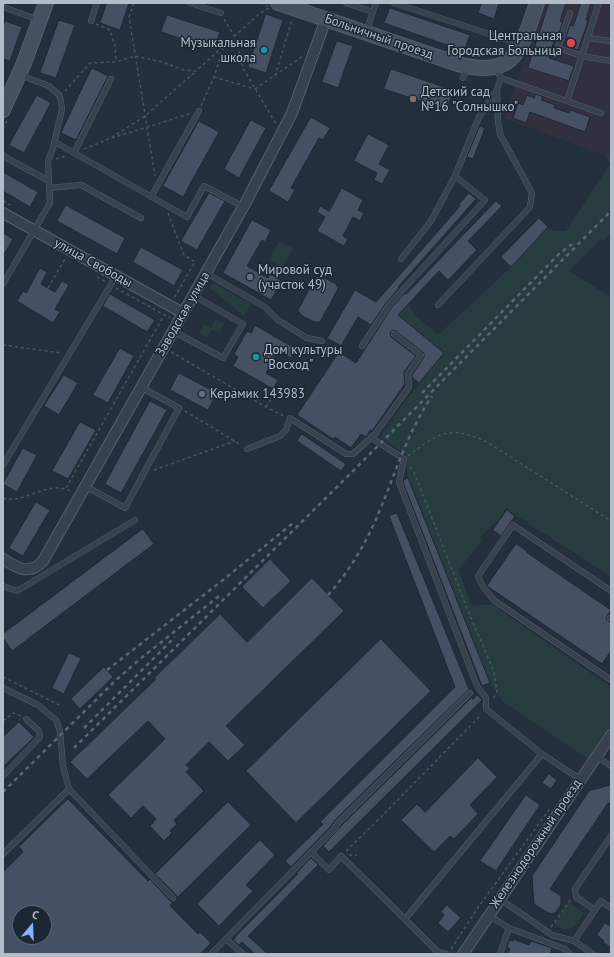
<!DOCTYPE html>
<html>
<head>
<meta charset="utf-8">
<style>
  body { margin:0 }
  #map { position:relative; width:614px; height:957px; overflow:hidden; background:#242f3e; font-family:"PT Sans",sans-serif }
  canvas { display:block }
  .frame { position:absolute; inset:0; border:4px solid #b4bcc9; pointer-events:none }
  .north { position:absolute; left:12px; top:905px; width:40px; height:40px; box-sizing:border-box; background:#1d2633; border:1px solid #59626f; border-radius:50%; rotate:19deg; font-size:11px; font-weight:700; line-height:16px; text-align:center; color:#b4bcc9 }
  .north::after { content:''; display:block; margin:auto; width:14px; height:18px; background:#8ab4f8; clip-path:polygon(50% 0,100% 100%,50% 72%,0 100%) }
</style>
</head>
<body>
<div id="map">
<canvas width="614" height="957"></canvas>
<div class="frame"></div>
<div class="north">С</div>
</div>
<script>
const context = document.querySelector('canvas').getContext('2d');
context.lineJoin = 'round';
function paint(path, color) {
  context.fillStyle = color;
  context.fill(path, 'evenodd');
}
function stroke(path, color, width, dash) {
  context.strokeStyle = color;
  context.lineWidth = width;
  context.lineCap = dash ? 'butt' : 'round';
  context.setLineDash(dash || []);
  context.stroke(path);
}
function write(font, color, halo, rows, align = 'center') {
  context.font = font + ' "PT Sans",sans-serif';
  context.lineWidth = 3;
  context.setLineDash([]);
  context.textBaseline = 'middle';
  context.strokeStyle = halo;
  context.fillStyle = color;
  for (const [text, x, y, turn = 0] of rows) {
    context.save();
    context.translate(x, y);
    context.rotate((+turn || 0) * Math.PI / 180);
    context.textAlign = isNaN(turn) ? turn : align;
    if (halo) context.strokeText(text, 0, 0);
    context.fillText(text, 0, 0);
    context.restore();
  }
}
paint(new Path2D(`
  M544 3H611V154L606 156 504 118Z`), '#32303f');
paint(new Path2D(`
  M611 154V233L604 241 601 239 569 271 611 297V577L506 509 501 517 480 537 482 541 458 570 472 606 492 604 611 687V726L588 759 502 701 490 683 408 478 406 455 380 437 409 396 444 353 398 315 399 314 408 304 416 316 438 335 511 267 548 227 555 231H566L610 164 606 156Z
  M279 241 293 248 282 268 269 260Z
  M213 283 251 304 244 316 210 288Z
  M216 319 224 324 219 333 212 330 207 338 199 333 204 324 211 328Z
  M569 902 584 913C574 927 572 936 554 924Z`), '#263c3f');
const building = new Path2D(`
  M107 3H129L120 30 100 23Z
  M482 3H499L494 19 478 13Z
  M549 3H566L560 21 563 22 558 35 556 34 549 58 574 66 569 81 528 68Z
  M581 3H591L586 20 588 21 578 50 567 46 570 38 566 37 570 25 573 26Z
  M390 8 470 35 464 51 384 23Z
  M266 14 283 20 266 73 248 67Z
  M167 15 220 32 214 50 161 32Z
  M59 20 75 25 56 78 40 73Z
  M5 21 22 27 10 61 3 59V28Z
  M337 41 353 46 338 88 322 82Z
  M92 68 108 76 76 140 61 133Z
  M391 69 453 90 447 110 384 89Z
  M536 94 543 97 541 100 555 105 554 108 569 113 570 110 590 117 585 132 530 112 526 123 513 118 518 103 523 105 527 95 534 98Z
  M37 95 51 103 24 153 9 145Z
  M311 117 330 128 323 140 319 138 291 188 295 190 288 202 269 191Z
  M251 120 266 128 239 178 224 169Z
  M199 121 219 132 183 197 163 186Z
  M480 126 485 128 473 159 467 157Z
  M368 134 389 145 379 164 390 170 382 184 374 180 377 173 354 161Z
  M3 172 38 192 30 207 3 191Z
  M342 188 363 200 358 210 364 213 360 221 353 217 343 236 348 239 344 246 317 231 325 217 317 212 320 206 329 211Z
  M209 193 225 201 197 250 181 241Z
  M469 193 476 199 398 287 399 288 386 303 371 325 358 317 341 346 327 338 355 290 376 302 460 206 459 205Z
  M496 201 502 206 468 241 477 250 448 280 439 271 398 315 444 353 419 383 412 377V375L424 357V353L396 331 393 330 390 333 391 337 416 356 404 372 405 384 372 431 370 430 366 437 361 434 351 448 335 437 333 439 297 415 339 352 356 363 392 307 405 293 406 294Z
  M66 205 125 238 117 254 57 221Z
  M539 218 548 227 511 267 501 257Z
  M252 220 271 230 265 242 262 240 247 266 268 278 270 274 282 281 271 300 223 273Z
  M3 233 13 239 3 256Z
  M141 247 183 270 174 286 133 262Z
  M40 268 47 272 41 284 55 292 62 281 69 285 55 309 60 312 53 323 17 301 23 291 26 293Z
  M321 276 336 284 338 289 320 322H314L301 315 298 310 316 277Z
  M110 294 155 320 147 332 103 306Z
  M255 325 296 349 291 358 278 351 266 373 278 380 273 389 233 366 238 357 234 354 247 331 251 333Z
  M120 348 134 356 108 403 93 395Z
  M179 373 217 393 208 410 170 390Z
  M64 375 78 383 59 415 44 406Z
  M150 401 167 410 121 493 105 484Z
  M80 422 96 430 68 479 52 471Z
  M302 434 346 464 341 471 297 441Z
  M23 448 37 455 17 492 3 484Z
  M408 478 490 683 482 686 403 482 404 480Z
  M36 502 50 510 23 556 9 548Z
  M507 510 515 516 501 536 493 530Z
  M397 513 469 689 335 820 331 826 291 867 285 861 323 824 320 822 455 687 389 516Z
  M143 529 154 544 12 651 3 638V634Z
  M516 544 527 551 526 552 611 610 606 618 608 621 611 622V651L602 664 487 586Z
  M270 559 291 581 263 608 242 587Z
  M312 578 344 611 226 726 245 745 228 761 209 742 186 765 190 768 186 772 204 791 174 820 177 824 170 831 172 833 164 841 150 826 156 819 143 806 131 818 108 795 165 739 148 721 87 779 70 762 156 679 154 678 220 614 247 642Z
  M381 639 431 691 296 823 246 771Z
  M69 653 81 658 64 694 52 688Z
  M104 667 113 677 80 709 71 699Z
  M477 695 482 700 329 852 323 846 341 826 472 697 473 699Z
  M19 722 34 737 3 767V737Z
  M478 758 497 777 470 805 478 814 454 839 450 836 434 852 401 820 417 804 425 812Z
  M549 774 557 780 551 789 542 783Z
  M611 785V804L608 803 550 889 561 896V905L555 913 550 914 534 904 532 876 589 791Z
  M526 795 540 805 496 871 480 861Z
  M68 799 148 881 150 879 170 901 173 902 170 905 173 909 198 934 200 932 211 943 200 954H3V872L23 852 19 847ZM20 913H44V937H20Z
  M228 802 251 825 177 898 176 895 155 874Z
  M260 840 275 855 246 885 253 891 219 926 197 904Z
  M311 858 318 865 248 936 268 954H255L242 942 239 945 233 940 236 937H235L298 874 297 873Z
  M447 905 461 918 448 932 438 923 444 915 441 912Z
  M605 923 611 927V948L603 942 604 941 597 935Z
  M513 939 529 945 531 941 552 948 550 954H508L510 949 507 947 509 940 513 941Z`);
paint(building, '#455162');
stroke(building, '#1f2835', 1);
const lane = new Path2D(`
  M190 3 221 13
  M346 3 373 12
  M394 3 520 44
  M3 7 39 20
  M570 13 558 48 582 56 611 61
  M91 21 97 3
  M366 32 376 3
  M588 38 611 41
  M495 68 501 78 601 113
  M463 78 467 68
  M567 101 599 3
  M55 142 187 217 204 186 244 207
  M74 153 111 79
  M3 156 49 181
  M49 188 81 185 141 218
  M151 197 199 111
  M401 259 431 221 455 176 479 117 497 90
  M206 273 265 307 278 320 307 338 322 341
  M3 284 50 203 48 161 53 148 62 109 60 96 49 86 20 75
  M438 305 530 207 532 193 500 134 498 121 497 89 501 78
  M173 331 223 358 243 324 193 295
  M362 346 389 305 485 200 455 176
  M372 438 404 459 399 482 477 686 486 698V709L542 754
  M247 449 280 436 286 430 290 418 346 454H353L376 433 409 387 408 374 421 355 394 334
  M3 465 116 276
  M85 486 125 508 179 408 141 387
  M3 586 17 591 135 520
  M611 591 513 525 478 576C481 586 488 593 495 601L611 680
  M610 618H611
  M3 688 38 705 56 720 60 731 63 766 69 789 173 898
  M596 756 611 766
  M3 776 40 737 39 731 26 719
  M311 852 329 870 341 856 438 952 446 954
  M3 854 69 789
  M500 899 552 935 574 941 593 954
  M595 910 576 897 575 889 611 836
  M488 915 509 928 565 949 570 954
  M405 919 542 754 580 779
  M226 939 243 954
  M574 941 601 901 611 908
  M211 954 334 829 338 823 470 693
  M500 954 509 928`);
const street = new Path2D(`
  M3 213 183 313
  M3 559C17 568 29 576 43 561L246 202 292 113 326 19
  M463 954 611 735`);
const secondary = new Path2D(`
  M278 3 458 64C516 80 521 48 537 3
  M3 110 24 63 46 3`);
stroke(lane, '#565f6c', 6);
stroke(street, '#565f6c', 12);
stroke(secondary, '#565f6c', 16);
stroke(new Path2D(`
  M134 3 129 17 155 176
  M260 3 268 6
  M224 19 235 37 243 68 276 124
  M96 24 110 30 115 46 116 62
  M275 76 292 20
  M214 77 255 89
  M255 89 303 56
  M65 91 90 63 116 62 135 56 162 62 184 70 196 71 259 14 269 8
  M201 106 214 77 223 48
  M3 129 7 121
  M112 138 189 114
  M84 149 111 138 145 116 195 72
  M56 159 66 156
  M3 201 10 205
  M168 213 184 255 195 262 174 298
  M97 277 106 282
  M48 288 65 259
  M116 288 170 318
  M3 345 62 353
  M171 352 266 407 284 416
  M266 407 271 399
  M185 411 241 445
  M408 456C439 432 450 425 487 442L611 521
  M410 467 414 472 469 613 494 672 497 692 493 699
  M154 470 235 441
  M66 488 164 315
  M3 498C24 505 49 478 72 492
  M3 677 61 706
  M3 721 13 713 21 716
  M346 851 381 817 481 715
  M349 855H357
  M551 927 571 899
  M451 949 479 906 549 810`), '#44595c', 1.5, [3, 3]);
stroke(lane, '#38414e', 5);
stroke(street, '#38414e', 10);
stroke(secondary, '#465061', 14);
stroke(new Path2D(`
  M422 393 560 253 572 244
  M328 595C347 574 361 551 373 526 393 482 405 436 432 396
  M107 670 223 580 293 523
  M84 728 175 637
  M74 748 355 469 611 211
  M3 792 116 680 140 659 219 596`), '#5a6575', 2.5, [4, 4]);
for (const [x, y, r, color] of [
  [571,43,5,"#e0444e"],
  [264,50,4,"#0f9aa8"],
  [413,99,4,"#8d6e63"],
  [250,277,4,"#5c6f8a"],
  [256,357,4,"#0f9aa8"],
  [202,394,4,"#5c6f8a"]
]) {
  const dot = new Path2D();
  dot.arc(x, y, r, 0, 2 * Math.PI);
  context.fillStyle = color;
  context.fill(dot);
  stroke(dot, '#1d2633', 1.5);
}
write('13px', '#b4bcc9', '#1d2633', [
  ["Центральная",562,36,"right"],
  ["Городская Больница",562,51,"right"],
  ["Музыкальная",256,43,"right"],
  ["школа",256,58,"right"],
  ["Детский сад",421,92],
  ["№16 \"Солнышко\"",421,107],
  ["Мировой суд",258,270],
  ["(участок 49)",258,285],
  ["Дом культуры",264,350],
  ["\"Восход\"",264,365],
  ["Керамик 143983",210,394]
], 'left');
write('13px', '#b4bcc9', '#1d2633', [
  ["Больничный проезд",379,37,19],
  ["улица Свободы",93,263,29],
  ["Заводская улица",183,314,-60],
  ["Железнодорожный проезд",536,844,-56]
]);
</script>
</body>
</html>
